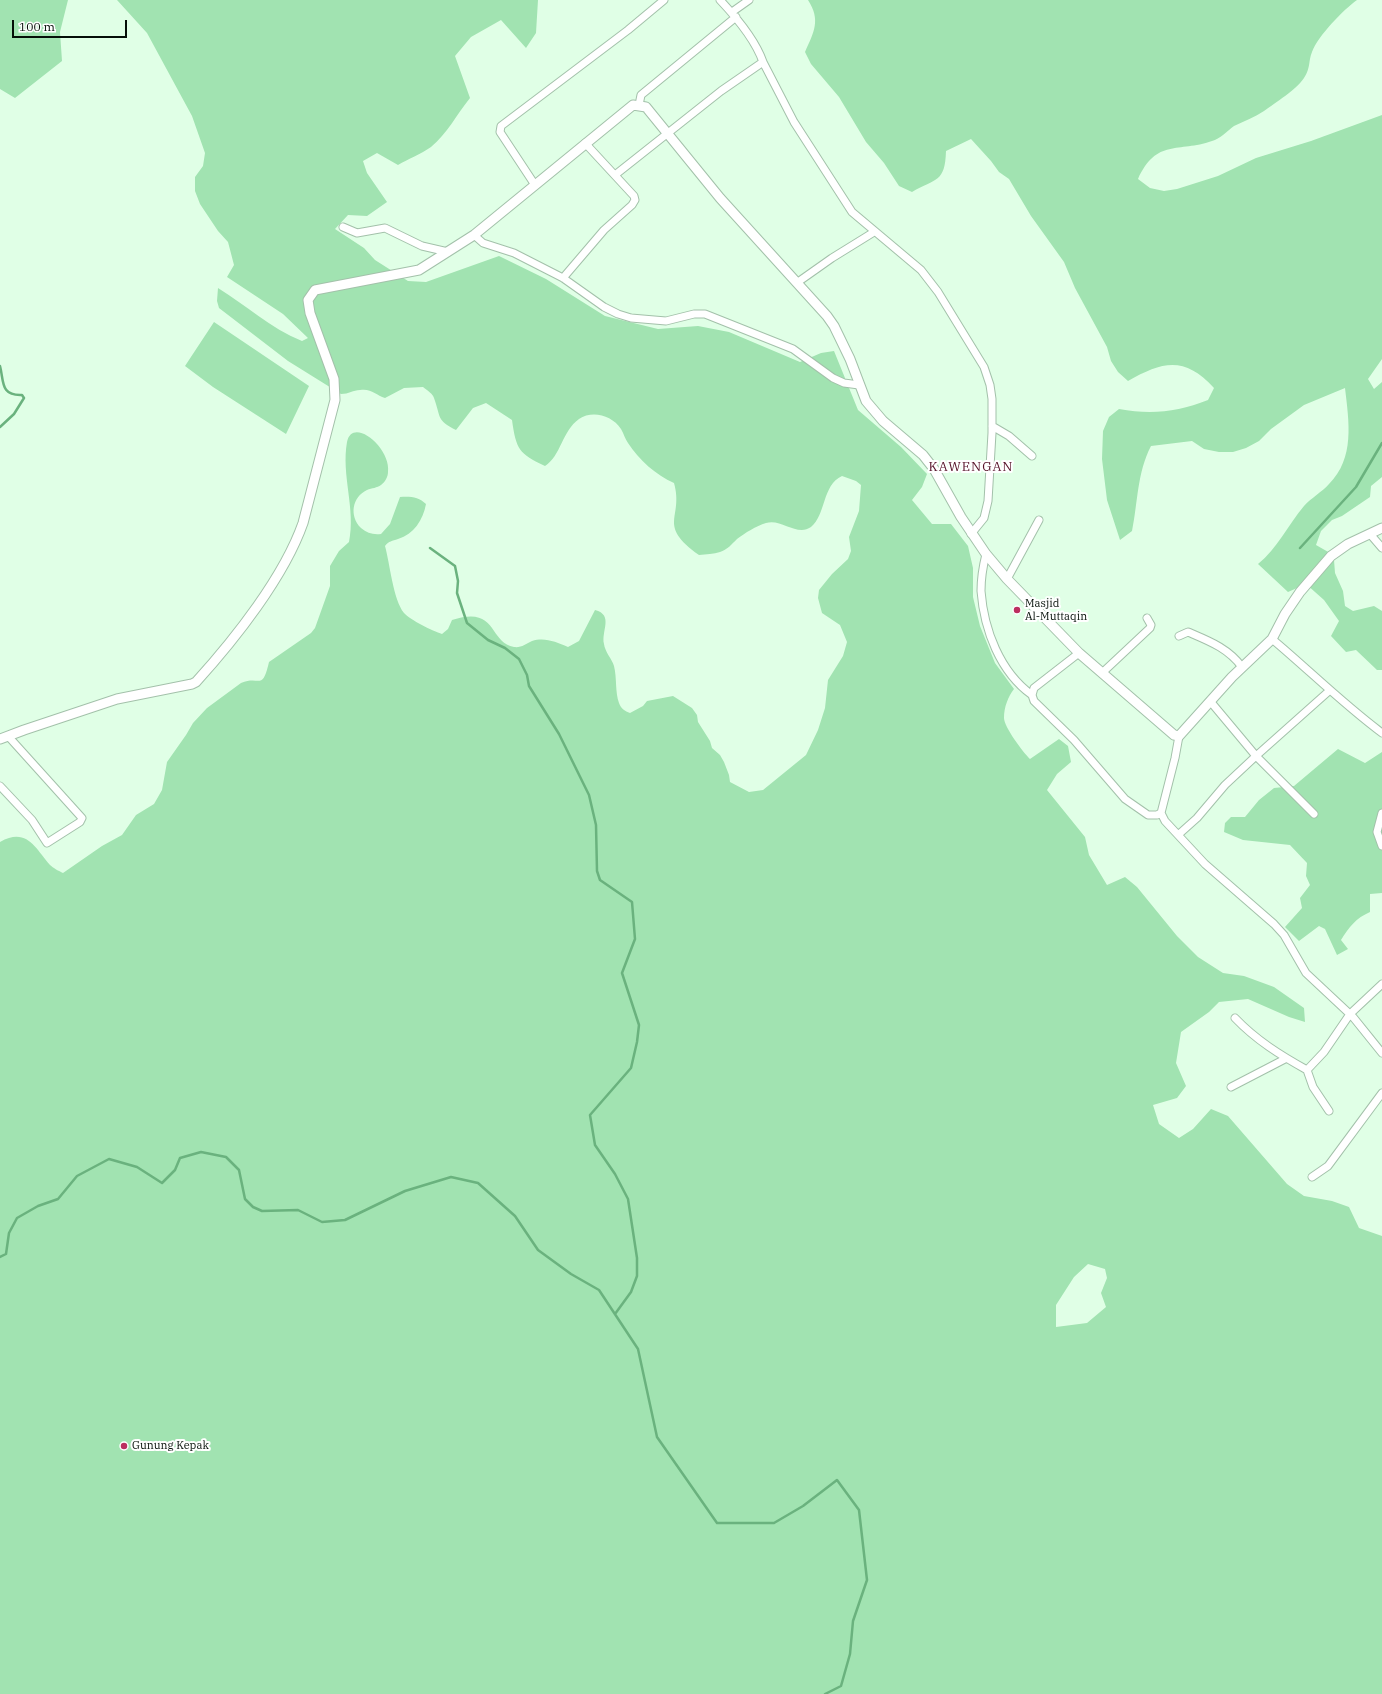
<!DOCTYPE html>
<html>
<head>
<meta charset="utf-8">
<style>
  body { margin:0 }
  #map { position:relative; width:1382px; height:1694px; overflow:hidden; background:#e0ffe6; font-family:"IBM Plex Serif",serif }
  canvas { display:block }
  .scale { position:absolute; left:12px; top:20px; width:115px; height:18px; box-sizing:border-box; border:2px solid #050f08; border-top:0; padding-left:5px; font-size:12px; line-height:14px; white-space:nowrap; color:#050f08; -webkit-text-stroke:3px #fff; paint-order:stroke }
</style>
</head>
<body>
<div id="map">
<canvas width="1382" height="1694"></canvas>
<div class="scale">100 m</div>
</div>
<script>
const context = document.querySelector('canvas').getContext('2d');
context.lineJoin = 'round';
function paint(path, color) {
  context.fillStyle = color;
  context.fill(path, 'evenodd');
}
function stroke(path, color, width, dash) {
  context.strokeStyle = color;
  context.lineWidth = width;
  context.lineCap = dash ? 'butt' : 'round';
  context.setLineDash(dash || []);
  context.stroke(path);
}
function write(font, color, halo, rows, align = 'center') {
  context.font = font + ' "IBM Plex Serif",serif';
  context.lineWidth = 4;
  context.setLineDash([]);
  context.textBaseline = 'middle';
  context.strokeStyle = halo;
  context.fillStyle = color;
  for (const [text, x, y, turn = 0] of rows) {
    context.save();
    context.translate(x, y);
    context.rotate((+turn || 0) * Math.PI / 180);
    context.textAlign = isNaN(turn) ? turn : align;
    if (halo) context.strokeText(text, 0, 0);
    context.fillText(text, 0, 0);
    context.restore();
  }
}
paint(new Path2D(`
  M0 0H68L60 32 62 61 15 98 0 89Z
  M117 0H538L536 33 526 48 501 20 471 37 455 56 470 98C457 114 447 134 431 147 421 154 408 159 398 165L377 153 363 161 367 173 387 202 367 216 348 215 335 229 364 248 375 260 408 281 426 282 499 256 546 279 605 316 658 329 698 326 729 332 800 362 821 353 834 351 858 410 901 447 927 474 922 487 912 500 932 524H951L968 546 973 568V597L980 626 995 663 1014 689C1008 697 1004 707 1004 718 1004 727 1023 752 1030 759L1059 739 1068 746 1071 762 1057 774 1047 790 1085 837 1089 855 1107 885 1125 877 1137 887 1177 936 1198 957 1223 973 1244 976 1274 987 1304 1008 1305 1022 1289 1017 1248 999 1219 1002 1209 1012 1181 1032 1176 1063 1186 1086 1177 1098 1153 1105 1159 1124 1179 1138 1193 1129 1211 1109 1228 1116 1287 1184 1304 1196 1332 1201 1349 1207 1359 1228 1382 1236V1694H0V842C27 827 35 848 50 865 53 868 59 871 63 873L102 846 122 835 136 815 154 804 162 790 167 762 186 735 193 723 207 708 241 683C260 675 262 692 269 662L311 633 315 628 330 586V566L339 551 349 542C356 509 341 475 347 442 352 416 391 447 388 472 388 477 385 482 381 485 377 488 372 488 367 490 352 497 349 516 361 528 367 533 373 535 381 534L390 524 400 497C410 496 419 497 426 504 423 520 414 534 398 539 392 541 389 541 385 546 390 564 393 599 404 613 410 620 433 631 442 634L448 629 452 620C498 605 488 642 514 647 521 648 526 644 532 641 545 637 556 642 568 647L579 641 595 610C614 615 601 631 604 644 605 652 612 659 614 666 617 678 615 692 619 703 621 709 625 711 630 713L643 706 647 701 673 696 692 708 697 715 698 722 710 741 712 748 720 755 724 762 729 775 730 782 749 792 763 790 806 755 818 730 825 708 828 680 843 656 847 642 840 625 822 613 818 598 819 590 832 574 848 559 851 551 849 537 859 511 861 485 856 481 842 476C822 485 826 515 811 527 797 537 781 518 766 523 756 526 745 533 737 539 732 544 727 550 720 552 714 554 706 554 699 555 656 524 684 519 674 483 656 475 639 460 628 443 625 439 624 434 621 429 612 415 592 410 579 419 562 431 561 456 545 466 519 454 516 449 512 420L486 403 473 408 456 430C436 420 441 417 434 398 433 394 427 390 423 387L404 388 385 398C376 395 371 388 360 390 353 390 349 394 341 394L288 361 219 308 217 301 218 288C246 305 270 328 302 341L308 338 283 314 227 277 234 265 228 242 218 231 200 204 195 191V177L203 166 205 153 192 116 147 33ZM1088 1264 1105 1269 1107 1278 1101 1293 1106 1307 1087 1323 1056 1327V1305L1074 1277Z
  M808 0H1357C1343 10 1318 36 1312 52 1308 62 1311 67 1304 78 1297 89 1275 103 1264 111 1255 117 1244 121 1234 126 1227 131 1220 139 1212 141 1178 153 1157 138 1138 179L1150 188 1164 191 1177 189 1218 176 1256 158 1311 141 1382 115V359L1368 379 1374 389 1382 382V477L1371 486 1370 497 1342 516 1332 520 1321 531 1316 545 1330 553 1334 560 1335 573 1343 591 1345 606 1353 611 1374 606 1382 611V670H1377L1356 650 1346 652 1331 636 1339 621 1324 600 1306 584 1288 592 1258 564C1277 549 1288 525 1304 506 1311 498 1322 492 1329 484 1355 458 1349 422 1345 388L1304 405 1271 429 1259 441 1246 448 1233 452H1219L1204 449 1192 441 1151 446C1137 473 1138 502 1132 531L1120 540 1107 500 1102 459 1103 431 1109 417 1119 409C1151 415 1178 412 1208 400L1214 388C1185 356 1163 361 1128 381L1118 372 1111 361 1107 347 1075 288 1064 262 1031 216 1009 179 999 172 991 161 971 139 946 151C945 183 936 178 912 192L899 186 884 163 866 142 839 97 811 64 805 52C814 32 821 20 808 0Z
  M214 322 309 386 286 434 213 387 185 366Z
  M1338 749 1365 763 1382 752V893L1370 894V912C1356 918 1349 927 1341 940L1348 949 1337 955 1325 929 1319 926 1299 941 1285 927 1302 908 1300 898 1310 885 1306 876 1307 863 1290 845 1243 840 1224 832 1225 823 1231 817H1245L1259 800 1274 788 1294 786Z`), '#a1e3b1');
stroke(new Path2D(`
  M0 366C4 381 0 396 22 395L24 398 14 414 0 427
  M430 548 455 566 458 581 457 593 467 623 488 640 505 648 519 659 527 675 529 686 559 734 589 795 596 825 597 871 600 880 632 902 635 939 622 973 639 1025 637 1042 631 1068 590 1115 595 1145 615 1174 628 1199 637 1258V1276L631 1292 615 1314
  M1300 548 1356 487 1382 443
  M0 1257 6 1254 9 1233 17 1218 38 1206 58 1199 77 1176 109 1159 137 1167 162 1183 175 1170 180 1158 201 1152 226 1157 239 1170 245 1199 253 1207 262 1211 298 1210 322 1222 345 1220 405 1191 451 1177 478 1183 515 1216 538 1250 571 1274 599 1290 638 1349 657 1437 717 1523H774L803 1506 837 1480 859 1510 867 1580 853 1621 850 1654 841 1686 825 1694`), '#6ab27e', 2.5);
const minor = new Path2D(`
  M732 12 749 0
  M763 62 794 122 852 212 921 270 938 292 984 367 990 385 992 399V433L988 501 984 518 971 534
  M639 105 641 95 736 17
  M615 175 721 91 763 62C755 39 737 18 720 0
  M535 185 500 132 501 126 628 30 664 0
  M343 227 357 233 385 228 422 246 448 252
  M474 235 483 243 514 253 563 278 604 307 618 314 631 318 666 321 694 314H705L793 349 833 378 844 383 859 385
  M563 278 604 230 632 205 635 200 634 196 585 143
  M798 282 832 258 874 232
  M992 426 1009 436 1032 456
  M1370 534 1382 548
  M986 554C983 566 981 579 981 591 984 630 1000 672 1032 695
  M1007 579 1039 520
  M1179 636 1188 632C1209 641 1228 648 1242 667
  M1272 639C1309 670 1343 704 1382 733
  M1079 653 1034 688 1032 695 1034 701 1074 740 1125 799 1148 815H1157L1161 813
  M1102 673 1150 628 1151 625 1147 618
  M1210 701 1256 756 1329 691
  M1179 736 1175 758 1161 813 1165 821 1205 864 1274 924 1284 935 1306 973 1353 1017 1382 1053
  M0 786 32 820 47 843 80 822 82 818 8 736
  M1382 813 1377 832 1382 846
  M1178 835 1197 818 1225 785 1256 756 1314 814
  M1235 1018C1256 1040 1280 1055 1307 1070L1313 1087 1329 1111
  M1307 1070 1324 1052 1350 1014 1382 984
  M1231 1087 1285 1059
  M1312 1177 1328 1166 1382 1093`);
const secondary = new Path2D(`
  M0 739 24 730 117 699 192 684 196 682C235 639 284 577 303 523L335 400 334 379 310 313 308 300 315 290 419 270 474 235 633 105 646 107 720 198 827 316 834 326 850 359 866 401 883 421 923 455 934 469 961 517 986 554 1007 579 1079 653 1174 735 1179 736 1232 677 1272 639 1285 614 1300 592 1331 556 1348 544 1382 528`);
stroke(minor, '#a3c1aa', 9);
stroke(secondary, '#a3c1aa', 11);
stroke(minor, '#fff', 7);
stroke(secondary, '#fff', 9);
for (const [x, y, r, color] of [
  [1017,610,4,"#bc2e5f"],
  [124,1446,4,"#bc2e5f"]
]) {
  const dot = new Path2D();
  dot.arc(x, y, r, 0, 2 * Math.PI);
  context.fillStyle = color;
  context.fill(dot);
  stroke(dot, '#fff', 1.5);
}
write('11px', '#050f08', '#fff', [
  ["Masjid",1025,604],
  ["Al-Muttaqin",1025,617],
  ["Gunung Kepak",132,1446]
], 'left');
context.letterSpacing = '1px';
write('13px', '#561229', '#fff', [
  ["KAWENGAN",971,467]
]);
context.letterSpacing = '0px';
</script>
</body>
</html>
